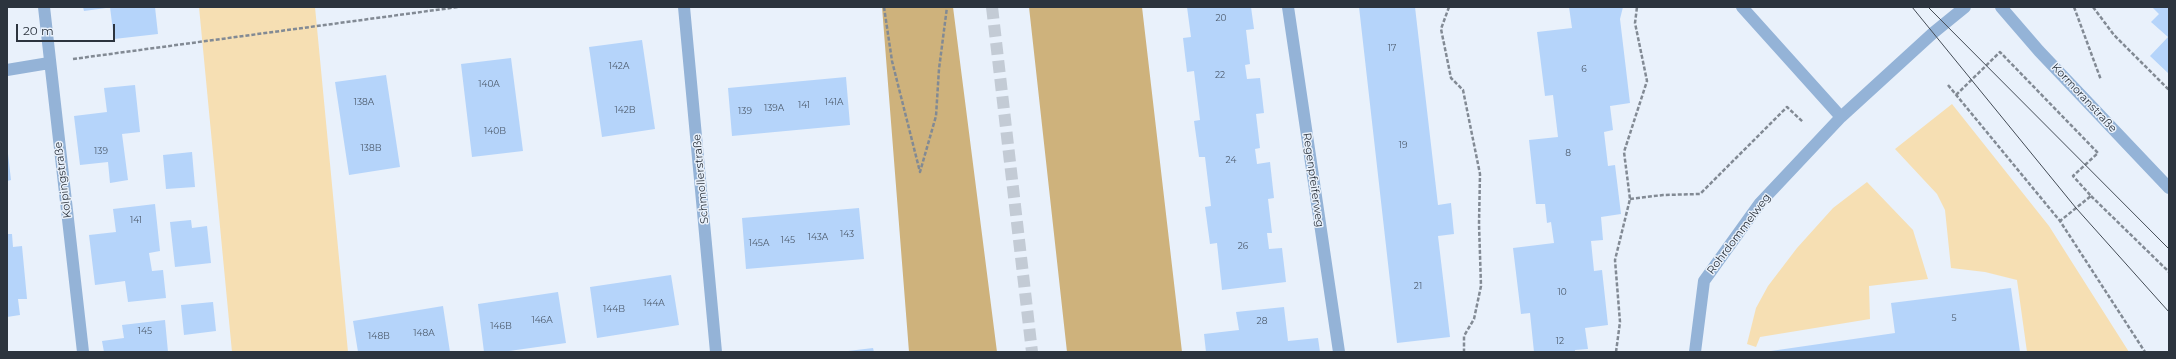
<!DOCTYPE html>
<html>
<head>
<meta charset="utf-8">
<style>
  body { margin:0 }
  #map { position:relative; width:2176px; height:359px; overflow:hidden; background:#e9f1fb; font-family:Montserrat,sans-serif }
  canvas { display:block }
  .frame { position:absolute; inset:0; border:8px solid #2c343e; pointer-events:none }
  .scale { position:absolute; left:16px; top:24px; width:99px; height:18px; box-sizing:border-box; border:2px solid #2c343e; border-top:0; padding-left:5px; font-size:12px; line-height:14px; white-space:nowrap; color:#2c343e; -webkit-text-stroke:3px #e9f1fb; paint-order:stroke }
</style>
</head>
<body>
<div id="map">
<canvas width="2176" height="359"></canvas>
<div class="frame"></div>
<div class="scale">20 m</div>
</div>
<script>
const context = document.querySelector('canvas').getContext('2d');
context.lineJoin = 'round';
function paint(path, color) {
  context.fillStyle = color;
  context.fill(path, 'evenodd');
}
function stroke(path, color, width, dash) {
  context.strokeStyle = color;
  context.lineWidth = width;
  context.lineCap = dash ? 'butt' : 'round';
  context.setLineDash(dash || []);
  context.stroke(path);
}
function write(font, color, halo, rows, align = 'center') {
  context.font = font + ' Montserrat,sans-serif';
  context.lineWidth = 3;
  context.setLineDash([]);
  context.textBaseline = 'middle';
  context.strokeStyle = halo;
  context.fillStyle = color;
  for (const [text, x, y, turn = 0] of rows) {
    context.save();
    context.translate(x, y);
    context.rotate((+turn || 0) * Math.PI / 180);
    context.textAlign = isNaN(turn) ? turn : align;
    if (halo) context.strokeText(text, 0, 0);
    context.fillText(text, 0, 0);
    context.restore();
  }
}
paint(new Path2D(`
  M199 7H315L348 352H232Z
  M1952 104 2049 226 2129 352H2027L2017 280 1985 272 1951 268 1945 210 1937 194 1895 149Z
  M1867 182 1913 230 1928 279 1869 286 1870 319 1760 337 1756 347 1747 344 1756 308 1768 286 1797 248 1833 208Z`), '#f6dfb3');
paint(new Path2D(`
  M882 7H953L997 352H909Z
  M1029 7H1142L1182 352H1067Z`), '#ceb27c');
paint(new Path2D(`
  M83 7H106V8L84 11Z
  M110 7H155L158 34 114 39Z
  M1187 7H1251L1254 29 1246 30 1250 64 1245 65 1247 79 1260 78 1264 113 1256 114 1260 148 1255 149 1257 164 1270 162 1274 198 1268 199 1272 233H1267L1269 249 1282 248 1286 282 1222 290 1217 243 1210 244 1205 207 1211 206 1205 157H1199L1194 121 1200 120 1194 71 1187 72 1183 38 1191 37Z
  M1359 7H1415L1438 205 1451 203 1454 234 1438 236 1450 337 1397 343Z
  M1569 7H1623L1620 19 1630 103 1610 106 1613 130 1604 132 1608 166 1615 165 1621 214 1601 217 1603 240 1591 241 1594 271 1602 270 1608 325 1585 328 1588 349 1575 350V352H1534L1530 313 1521 314 1513 248 1554 243 1551 222 1547 223 1545 204H1536L1529 140 1558 137 1553 95 1545 96 1537 32 1572 28Z
  M2152 7H2169V74L2150 56 2168 37 2151 22 2159 14Z
  M642 40 655 129 602 137 589 47Z
  M511 58 523 151 472 157 461 64Z
  M386 75 400 167 349 175 335 82Z
  M846 77 850 125 732 136 728 88Z
  M135 85 140 132 122 134 128 180 110 183 108 162 80 165 74 116 107 112 104 88Z
  M7 145 11 180 7 181Z
  M192 152 195 187 166 189 163 155Z
  M155 204 160 251 149 253 152 271 163 270 166 298 128 302 125 281 95 285 89 235 116 232 113 209Z
  M859 208 864 259 746 269 742 218Z
  M191 220 192 228 207 226 211 263 175 267 170 222Z
  M7 234H12L13 247 22 246 27 299H18L20 315 7 317Z
  M671 275 679 325 597 338 590 287Z
  M2011 288 2020 352H1764L1895 333 1891 303Z
  M558 292 566 343 502 352H484L478 304Z
  M213 302 216 331 184 335 181 305Z
  M443 306 450 352H358L353 321Z
  M1284 307 1288 341 1318 338 1320 352H1206L1204 334 1239 330 1236 312Z
  M165 320 168 352H104L102 341 124 338 122 325Z
  M873 348 874 352H848V351Z`), '#b5d4fa');
stroke(new Path2D(`
  M992 7 1032 352`), '#c3cbd5', 12, [12, 6]);
stroke(new Path2D(`
  M884 7 892 61 920 172 936 116 939 69 947 7
  M1449 7 1441 29 1451 78 1463 90 1480 174 1479 224 1481 286 1474 319 1464 336V352
  M2074 7 2101 80
  M2093 7 2114 35 2169 90
  M73 59 458 7
  M1948 85 2060 221 2145 352
  M1956 95 2000 52 2098 153 2073 176 2091 196 2060 221
  M2091 196 2169 272
  M1630 199 1663 195 1700 194 1787 107 1803 122
  M1616 352 1620 322 1615 260 1630 199 1624 152 1647 81 1635 23 1637 7`), '#828a94', 2.5, [4, 2]);
stroke(new Path2D(`
  M44 7 83 352
  M684 7 716 352
  M1288 7 1339 352
  M1742 7 1841 117
  M2001 7 2039 51 2169 188
  M7 70 49 63
  M1695 352 1704 281 1760 203 1841 117 1933 33 1965 7`), '#94b3d7', 12);
stroke(new Path2D(`
  M1912 7 2076 208 2169 312
  M1928 7 2169 249`), '#434b55', 1);
write('9px', '#4e5c6d', null, [
  ["20",1221,18],
  ["17",1392,48],
  ["142A",619,66],
  ["6",1584,69],
  ["22",1220,75],
  ["140A",489,84],
  ["138A",364,102],
  ["141A",834,102],
  ["141",804,105],
  ["139A",774,108],
  ["142B",625,110],
  ["139",745,111],
  ["140B",495,131],
  ["19",1403,145],
  ["138B",371,148],
  ["139",101,151],
  ["8",1568,153],
  ["24",1231,160],
  ["141",136,220],
  ["143",847,234],
  ["143A",818,237],
  ["145",788,240],
  ["145A",759,243],
  ["26",1243,246],
  ["21",1418,286],
  ["10",1562,292],
  ["144A",654,303],
  ["144B",614,309],
  ["5",1954,318],
  ["146A",542,320],
  ["28",1262,321],
  ["146B",501,326],
  ["145",145,331],
  ["148A",424,333],
  ["148B",379,336],
  ["12",1560,341]
]);
write('11px', '#2c343e', '#e9f1fb', [
  ["Kormoranstraße",2084,98,47],
  ["Schmollerstraße",701,179,-95],
  ["Kolpingstraße",63,180,-97],
  ["Regenpfeiferweg",1313,180,82],
  ["Rohrdommelweg",1739,234,-53]
]);
</script>
</body>
</html>
